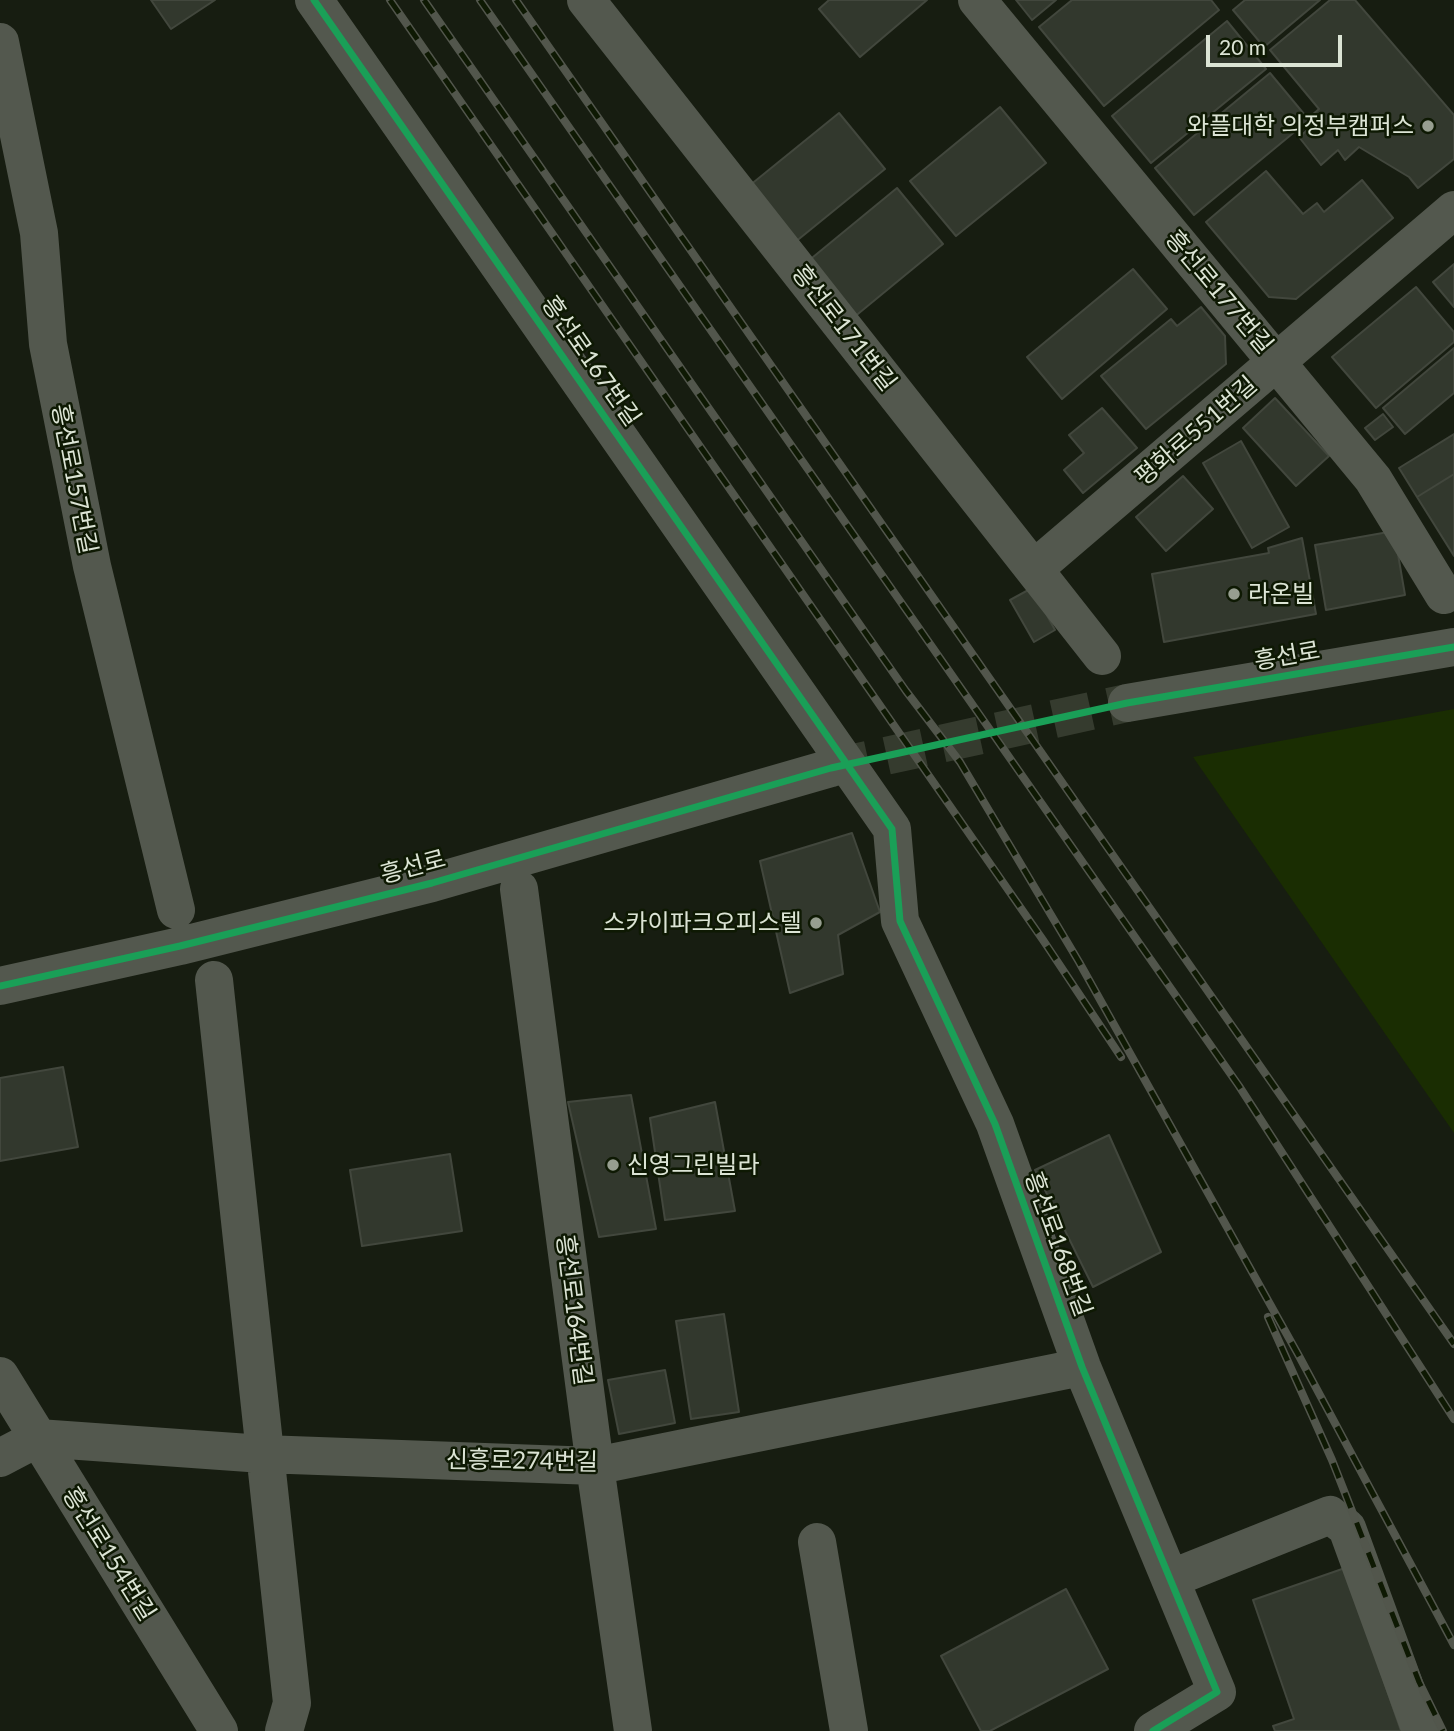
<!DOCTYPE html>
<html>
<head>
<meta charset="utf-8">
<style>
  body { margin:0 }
  #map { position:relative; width:1454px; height:1731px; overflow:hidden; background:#171d11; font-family:Lato,sans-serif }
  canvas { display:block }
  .scale { position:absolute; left:1206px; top:35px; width:136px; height:32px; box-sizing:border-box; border:4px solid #dce4d5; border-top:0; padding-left:9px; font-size:21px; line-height:24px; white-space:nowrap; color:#dce4d5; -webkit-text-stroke:5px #0e1903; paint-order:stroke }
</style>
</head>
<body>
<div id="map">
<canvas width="1454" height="1731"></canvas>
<div class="scale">20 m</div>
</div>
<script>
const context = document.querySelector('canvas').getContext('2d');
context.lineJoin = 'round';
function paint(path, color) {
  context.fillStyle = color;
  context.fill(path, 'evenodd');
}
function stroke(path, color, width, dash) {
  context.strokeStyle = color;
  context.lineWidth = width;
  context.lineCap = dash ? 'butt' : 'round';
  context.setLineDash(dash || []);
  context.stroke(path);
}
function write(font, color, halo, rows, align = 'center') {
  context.font = font + ' Lato,"Noto Sans KR",sans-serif';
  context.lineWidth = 5;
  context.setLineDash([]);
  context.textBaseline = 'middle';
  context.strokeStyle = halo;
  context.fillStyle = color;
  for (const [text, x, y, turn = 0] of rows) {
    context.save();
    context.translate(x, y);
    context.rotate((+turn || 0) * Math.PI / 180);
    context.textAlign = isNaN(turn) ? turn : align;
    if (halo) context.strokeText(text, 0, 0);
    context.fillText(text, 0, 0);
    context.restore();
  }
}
paint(new Path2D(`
  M1454 709V1133L1193 757Z`), '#1a2d02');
const building = new Path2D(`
  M151 0H215L171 29Z
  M829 0H927L860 57 819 9Z
  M1016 0H1056L1032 20Z
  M1072 0H1211L1219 10 1104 106 1039 27Z
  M1245 0H1320L1264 47 1233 10Z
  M1330 0H1355L1454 115V159L1418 188 1409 177 1359 147 1345 160 1338 150 1321 165 1299 137 1317 122 1312 115 1319 109 1270 50Z
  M1227 21 1266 69 1151 163 1112 116Z
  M1270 73 1309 120 1194 215 1155 168Z
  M1000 107 1046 163 956 236 910 181Z
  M839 113 885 169 794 243 749 186Z
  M1266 171 1303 214 1317 203 1324 212 1362 180 1393 218 1296 299 1269 297 1206 222Z
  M897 188 943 244 853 318 807 262Z
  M1454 264V307L1433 282Z
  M1133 269 1167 309 1062 399 1027 357Z
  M1416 287 1454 332V342L1376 408 1332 357Z
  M1201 307 1225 336 1226 364 1146 429 1101 376 1171 319 1177 326Z
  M1454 348V393L1405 434 1383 408Z
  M1275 398 1329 456 1296 486 1243 428Z
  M1102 408 1137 448 1083 493 1064 470 1084 453 1069 435Z
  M1383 414 1393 427 1375 440 1365 428Z
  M1454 434V474L1417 497 1399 468Z
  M1241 441 1289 527 1252 548 1203 463Z
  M1454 474V556L1417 497Z
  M1183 476 1213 509 1166 551 1136 517Z
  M1394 531 1405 595 1326 610 1315 545Z
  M1302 538 1316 614 1164 642 1152 574 1269 553 1268 548Z
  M1032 588 1055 630 1034 642 1010 600Z
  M852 833 880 912 838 935 843 974 790 993 760 861Z
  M63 1067 78 1147 0 1161V1078Z
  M631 1095 656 1229 599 1237 568 1102Z
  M715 1102 735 1211 665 1220 650 1118Z
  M1109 1135 1161 1252 1093 1287 1035 1170Z
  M450 1154 462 1231 362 1246 350 1170Z
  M724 1314 739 1412 691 1419 676 1321Z
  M665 1370 675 1423 619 1434 608 1380Z
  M1345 1568 1401 1731H1275L1273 1726 1294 1719 1253 1600Z
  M1066 1589 1108 1669 990 1731H981L941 1656Z`);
paint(building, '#32382d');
stroke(building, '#42473d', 2);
stroke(new Path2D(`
  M831 768 1127 703`), '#353b2e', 38, [38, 19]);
stroke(new Path2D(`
  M314 0 892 829 900 921 995 1124 1082 1367 1217 1692 1153 1731
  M586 0 1102 656
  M977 0 1373 479 1444 595
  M0 42 39 233 48 344 92 566 176 910
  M1034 569 1454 210
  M1127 703 1454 647
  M519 889 595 1466 633 1731
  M214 980 292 1703 284 1731
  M0 986 180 946 432 883 831 768
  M0 1376 219 1731
  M0 1458 38 1438 263 1454 595 1466 1082 1367
  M817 1542 849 1731
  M1170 1579 1330 1515 1347 1528 1421 1731`), '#53584e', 38);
const rail = new Path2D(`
  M390 0 1043 940 1121 1057
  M424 0 906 691 960 762 1079 962 1299 1356 1454 1645
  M480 0 1239 1086 1454 1419
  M516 0 1454 1344
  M1268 1317 1332 1460 1419 1682 1443 1731`);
stroke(rail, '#52564c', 8);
stroke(rail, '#0e1903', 5, [16]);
stroke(new Path2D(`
  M314 0 892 829 900 921 995 1124 1082 1367 1217 1692 1153 1731
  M0 986 180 946 432 883 831 768 1127 703 1454 647`), '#1a9f57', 7);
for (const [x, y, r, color] of [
  [1428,126,7,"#979e90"],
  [1234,594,7,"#979e90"],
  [816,923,7,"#979e90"],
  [613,1165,7,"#979e90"]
]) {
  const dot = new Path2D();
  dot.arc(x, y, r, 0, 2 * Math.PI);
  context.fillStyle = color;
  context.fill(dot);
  stroke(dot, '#0e1903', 2.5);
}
write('24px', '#dce4d5', '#0e1903', [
  ["와플대학 의정부캠퍼스",1414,126],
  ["라온빌",1248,594,"left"],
  ["스카이파크오피스텔",802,923],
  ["신영그린빌라",627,1165,"left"]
], 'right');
write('24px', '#dce4d5', '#0e1903', [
  ["흥선로177번길",1219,292,50],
  ["흥선로171번길",844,328,52],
  ["흥선로167번길",591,361,55],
  ["평화로551번길",1196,431,-41],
  ["흥선로157번길",74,479,79],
  ["흥선로",1287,656,-10],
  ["흥선로",413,867,-15],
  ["흥선로168번길",1058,1244,70],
  ["흥선로164번길",574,1310,83],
  ["신흥로274번길",522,1461,1],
  ["흥선로154번길",109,1554,58]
]);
</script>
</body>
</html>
